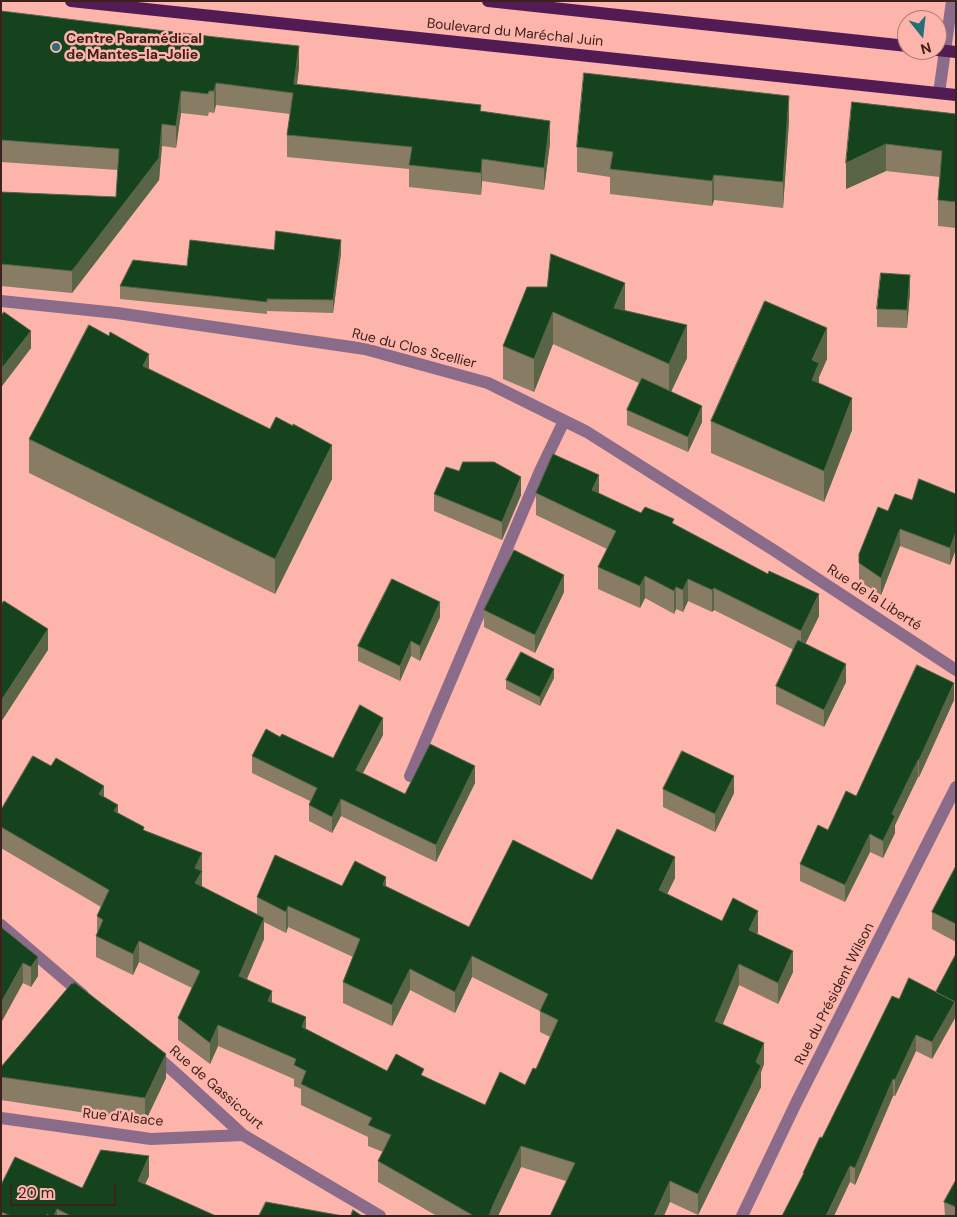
<!DOCTYPE html>
<html>
<head>
<meta charset="utf-8">
<style>
  body { margin:0 }
  #map { position:relative; width:957px; height:1217px; overflow:hidden; background:#fdb4aa; font-family:"DM Sans",sans-serif }
  canvas { display:block }
  .frame { position:absolute; inset:0; border:2px solid #3d211d; pointer-events:none }
  .north { position:absolute; left:897px; top:10px; width:50px; height:50px; box-sizing:border-box; background:#fdb4aa; border:1px solid #b07972; border-radius:50%; rotate:164deg; font-size:14px; font-weight:700; line-height:20px; text-align:center; color:#3d211d }
  .north::after { content:''; display:block; margin:auto; width:18px; height:22px; background:#266f79; clip-path:polygon(50% 0,100% 100%,50% 72%,0 100%) }
  .scale { position:absolute; left:10px; top:1184px; width:106px; height:22px; box-sizing:border-box; border:2px solid #3d211d; border-top:0; padding-left:6px; font-size:15px; line-height:18px; white-space:nowrap; color:#3d211d; -webkit-text-stroke:4px #fdb4aa; paint-order:stroke }
</style>
</head>
<body>
<div id="map">
<canvas width="957" height="1217"></canvas>
<div class="frame"></div>
<div class="north">N</div>
<div class="scale">20 m</div>
</div>
<script>
const context = document.querySelector('canvas').getContext('2d');
context.lineJoin = 'round';
function stroke(path, color, width, dash) {
  context.strokeStyle = color;
  context.lineWidth = width;
  context.lineCap = dash ? 'butt' : 'round';
  context.setLineDash(dash || []);
  context.stroke(path);
}
function paint(path, color) {
  context.fillStyle = color;
  context.fill(path, 'evenodd');
}
function write(font, color, halo, rows, align = 'center') {
  context.font = font + ' "DM Sans",sans-serif';
  context.lineWidth = 5;
  context.setLineDash([]);
  context.textBaseline = 'middle';
  context.strokeStyle = halo;
  context.fillStyle = color;
  for (const [text, x, y, turn = 0] of rows) {
    context.save();
    context.translate(x, y);
    context.rotate((+turn || 0) * Math.PI / 180);
    context.textAlign = isNaN(turn) ? turn : align;
    if (halo) context.strokeText(text, 0, 0);
    context.fillText(text, 0, 0);
    context.restore();
  }
}
stroke(new Path2D(`
  M939 93 952 1
  M1 301 117 313 365 349 488 383 587 432 775 551 956 670
  M410 776 540 471 564 421
  M1 925 83 995
  M154 1054 180 1077 243 1135 380 1216
  M1 1118 151 1139 243 1135
  M742 1216 797 1101 956 787`), '#8b6b8a', 12);
stroke(new Path2D(`
  M71 1 956 95
  M488 1 907 46
  M937 50 956 52`), '#531b53', 12);
paint(new Path2D(`
  M1 11 299 67 297 85 481 111 550 143 544 190 482 181 481 195 409 187V169L287 157V135L290 114 216 105 214 113 209 112 208 116 181 113 176 148 162 146 159 180 72 293 1 286V192L116 197 118 170 1 162Z
  M852 102 956 114V228L938 226V200L940 177 886 171 846 189Z
  M789 121 783 208 714 200 712 206 610 194V177L577 172V147Z
  M274 250 341 253 333 313 267 311V314L120 299V286L187 266Z
  M527 287 625 310 687 358 671 392 702 422 688 452 627 425V410L639 383 553 344 534 392 503 379V346Z
  M910 292 907 328 877 327V309Z
  M1 316 31 348 2 386H1Z
  M827 359 819 377V383L852 430 824 502 711 453V421Z
  M149 369 332 479 275 594 29 473V439Z
  M536 493 599 494 641 513 674 524 819 616 805 644 846 682 824 727 776 704V686L794 650 714 610 712 612 688 601 683 612 676 609 674 614 645 598 640 608 598 589V567L607 549 536 515Z
  M434 494 521 495 502 540 434 511Z
  M956 494V549L950 565 900 546 881 595 859 581V554L888 511Z
  M564 592 535 653 484 627V610Z
  M440 617 420 661 411 656 400 681 358 661V646Z
  M554 678 540 706 506 689V680Z
  M954 700 919 777H918L895 825V833L883 858 870 852 845 902 800 881V864L856 796Z
  M383 735 363 773 405 794 475 783 436 862 341 816 332 833 309 821V805L310 801 252 773V756L280 737 333 758Z
  M663 789 734 793 715 832 663 807Z
  M104 797 118 813 144 830 202 853V887L257 914V897L342 886H386L469 927 592 880 675 878 667 894 722 921 758 932 757 934 793 972 778 1004 739 985 723 1024 764 1064 761 1072V1087L698 1215 670 1202 566 1181 521 1167 498 1216H437L378 1182V1161L383 1152 368 1146V1137L301 1105V1089L294 1086V1079L218 1046 210 1064 178 1040V1018L192 988 139 962 133 975 96 957V936L97 933V916L101 907 1 848V810ZM264 922 286 933 288 927 353 957 343 982V1003L392 1026 410 990 455 1013 472 977 540 1011V1032L550 1037 536 1069 525 1085 485 1105 424 1076 387 1071 306 1029 272 1002 247 979 264 939Z
  M956 866V942L932 929V912Z
  M1 927 38 976 31 987 23 983Z
  M956 954V1019L955 1018 932 1059 916 1051 895 1096H893L855 1185 850 1182 803 1175V1173L899 999 936 992Z
  M1 1067 166 1078 145 1122 1 1100Z
  M149 1176 145 1184 216 1216H1V1185L82 1188Z
  M956 1180V1216H945L944 1202Z`), '#887c64');
paint(new Path2D(`
  M299 46V67L294 106V84Z
  M216 83V105L214 113V91Z
  M181 91V113L176 148V126Z
  M789 96V121L783 208V182Z
  M550 121V143L544 190V168Z
  M162 124V146L159 180 72 293V271Z
  M886 144V171L846 189V163Z
  M482 159V181L481 195V173Z
  M714 175V200L712 206V181Z
  M341 240V253L333 313V300Z
  M910 275V292L907 328V310Z
  M625 283V315L614 340V308Z
  M553 312V344L534 392V359Z
  M687 325V358L669 396V364Z
  M827 328V359L819 377V395L812 411V360Z
  M31 331V348L2 386V368Z
  M149 354V389L143 366Z
  M852 398V430L824 502V471Z
  M702 406V422L688 452V437Z
  M332 445V479L275 594V559Z
  M599 475V497L592 490Z
  M521 477V495L502 540V522Z
  M900 529V546L881 595V578Z
  M956 532V549L950 565V548Z
  M564 575V592L535 653V635Z
  M645 576V598L640 608V586Z
  M688 579V601L683 612V590Z
  M676 587V609L674 614V591Z
  M714 588V610L712 612V590Z
  M819 594V616L801 653V631Z
  M440 602V617L420 661V646Z
  M48 629V650L1 722V701Z
  M411 641V656L400 681V666Z
  M846 664V682L824 727V710Z
  M554 669V678L540 706V697Z
  M954 683V700L919 777V760Z
  M383 718V735L356 786V770Z
  M918 760V777L895 825V833L883 858V841L892 814Z
  M475 766V783L436 862V845Z
  M734 776V793L715 832V814Z
  M104 786V807L99 794Z
  M341 799V816L332 833V817Z
  M118 805V826L114 811Z
  M870 834V852L845 902V885Z
  M202 853V892L195 904V868Z
  M675 857V878L659 911V890Z
  M386 877V898L383 885Z
  M288 906V927L286 933V912Z
  M758 911V932L749 951V930Z
  M264 918V939L239 997V976Z
  M139 941V962L133 975V954Z
  M793 951V972L778 1004V983Z
  M472 956V977L455 1013V992Z
  M38 957V976L31 987V967Z
  M23 963V983L1 1023V1003Z
  M739 964V985L715 1042V1021Z
  M410 969V990L392 1026V1005Z
  M272 991V1012L268 1001Z
  M955 1002V1018L932 1059V1042Z
  M306 1017V1038L302 1027Z
  M218 1025V1046L210 1064V1043Z
  M916 1035V1051L895 1096V1080Z
  M764 1043V1064L761 1072V1087L698 1215V1194Z
  M166 1054V1078L145 1122V1098Z
  M893 1079V1096L855 1185V1168Z
  M521 1146V1167L498 1216H489L493 1205Z
  M149 1156V1176L138 1200V1181Z
  M850 1166V1182L834 1216H826Z
  M670 1181V1202L664 1216H654Z
  M57 1209V1216H54Z`), '#5a6548');
const building = new Path2D(`
  M1 11 215 37 299 46 294 84 481 105 480 111 550 121 544 168 482 159 481 173 409 165 412 147 287 135 293 93 216 83 214 91H209L208 94 181 91 176 126 162 124 159 158 72 271 1 264V192L116 197 119 149 1 140Z
  M584 73 789 96 783 182 714 175 712 181 610 169 613 152 577 147Z
  M852 102 956 114V202L938 200 942 151 886 144 846 163Z
  M276 231 341 240 333 300 267 299V302L120 286 133 260 187 266 190 240 274 250Z
  M551 254 625 283 614 308 687 325 669 364 553 312 534 359 503 346 527 287H547Z
  M881 273 910 275 907 310 877 309Z
  M765 301 827 328 812 360 819 363 812 380 852 398 824 471 711 421Z
  M4 312 31 331 2 368 1 316Z
  M89 325 109 336 110 332 149 354 143 366 270 429 276 417 293 426V424L332 445 275 559 29 439 42 415Z
  M642 378 702 406 688 437 627 410Z
  M553 454 599 475 592 490 641 513 645 507 674 519 672 523 768 574 769 571 819 594 801 631 714 588 712 590 688 579 683 590 676 587 674 591 645 576 640 586 598 567 616 531 536 493Z
  M463 462H494L521 477 502 522 434 494 446 467 459 471Z
  M919 479 956 494V532L950 548 900 529 881 578 859 563V554L878 507 888 511 895 494 912 500Z
  M514 550 564 575 535 635 484 610Z
  M392 579 440 602 420 646 411 641 400 666 358 646Z
  M4 601 48 629 1 701V605Z
  M798 640 846 664 824 710 776 686Z
  M521 652 554 669 540 697 506 680Z
  M917 665 954 683 919 760H918L892 814 895 816 883 841 870 834 845 885 800 864 818 825 828 830 846 791 856 796Z
  M360 705 383 718 356 770 405 794 430 744 475 766 436 845 341 799 332 817 309 805 317 788 252 756 266 729 280 737 282 734 333 758Z
  M682 751 734 776 715 814 663 789Z
  M33 756 51 766 56 758 104 786 99 794 118 805 114 811 144 827 143 830 202 853 195 868 202 871 195 883 264 918 239 976 272 991 268 1001 306 1017 302 1027 387 1071 396 1054 424 1069 421 1075 485 1105 500 1072 525 1085 533 1068 536 1069 558 1020 540 1011 548 994 472 956 455 992 410 969 392 1005 343 982 360 939 288 906 286 912 257 897 275 855 342 886 355 861 386 877 383 885 469 927 513 840 592 880 617 829 675 857 659 890 722 921 733 898 758 911 749 930 793 951 778 983 739 964 715 1021 764 1043 756 1062 761 1066 698 1194 670 1181 654 1216H550L575 1163 521 1146 493 1205 489 1216H474L378 1161 391 1135 368 1125 372 1118 301 1084 306 1071 294 1065 296 1059 218 1025 210 1043 178 1018 200 971 139 941 133 954 96 936 103 920 97 916 109 890 1 827V810Z
  M956 866V924L932 912Z
  M1 927 38 957 31 967 23 963 1 1003Z
  M956 954V1004L954 1003 955 1002 936 992Z
  M909 978 955 1002 932 1042 916 1035 895 1080 893 1079 855 1168 850 1166 826 1216H782L804 1173H803L820 1137 822 1138 892 996 899 999Z
  M74 982 166 1054 145 1098 1 1077V1067L72 983 73 984Z
  M101 1150 149 1156 138 1181 216 1216H71L57 1209 54 1216H50L47 1214 46 1216H11L1 1212V1185L15 1157 82 1188Z
  M956 1180V1207L944 1202Z
  M266 1202 343 1216H259Z
  M353 1210 362 1216H351Z`);
paint(building, '#14431e');
stroke(building, '#5a6548', 1);
for (const [x, y, r, color] of [
  [56,47,5,"#266f79"]
]) {
  const dot = new Path2D();
  dot.arc(x, y, r, 0, 2 * Math.PI);
  context.fillStyle = color;
  context.fill(dot);
  stroke(dot, '#fdb4aa', 2);
}
write('14px', '#3d211d', '#fdb4aa', [
  ["Boulevard du Maréchal Juin",515,33,6],
  ["Rue du Clos Scellier",414,349,14],
  ["Rue de la Liberté",874,598,33],
  ["Rue du Président Wilson",835,994,-63],
  ["Rue de Gassicourt",216,1088,41],
  ["Rue d'Alsace",123,1118,6]
]);
write('bold 14px', '#3d211d', '#fdb4aa', [
  ["Centre Paramédical",66,39],
  ["de Mantes-la-Jolie",66,55]
], 'left');
</script>
</body>
</html>
